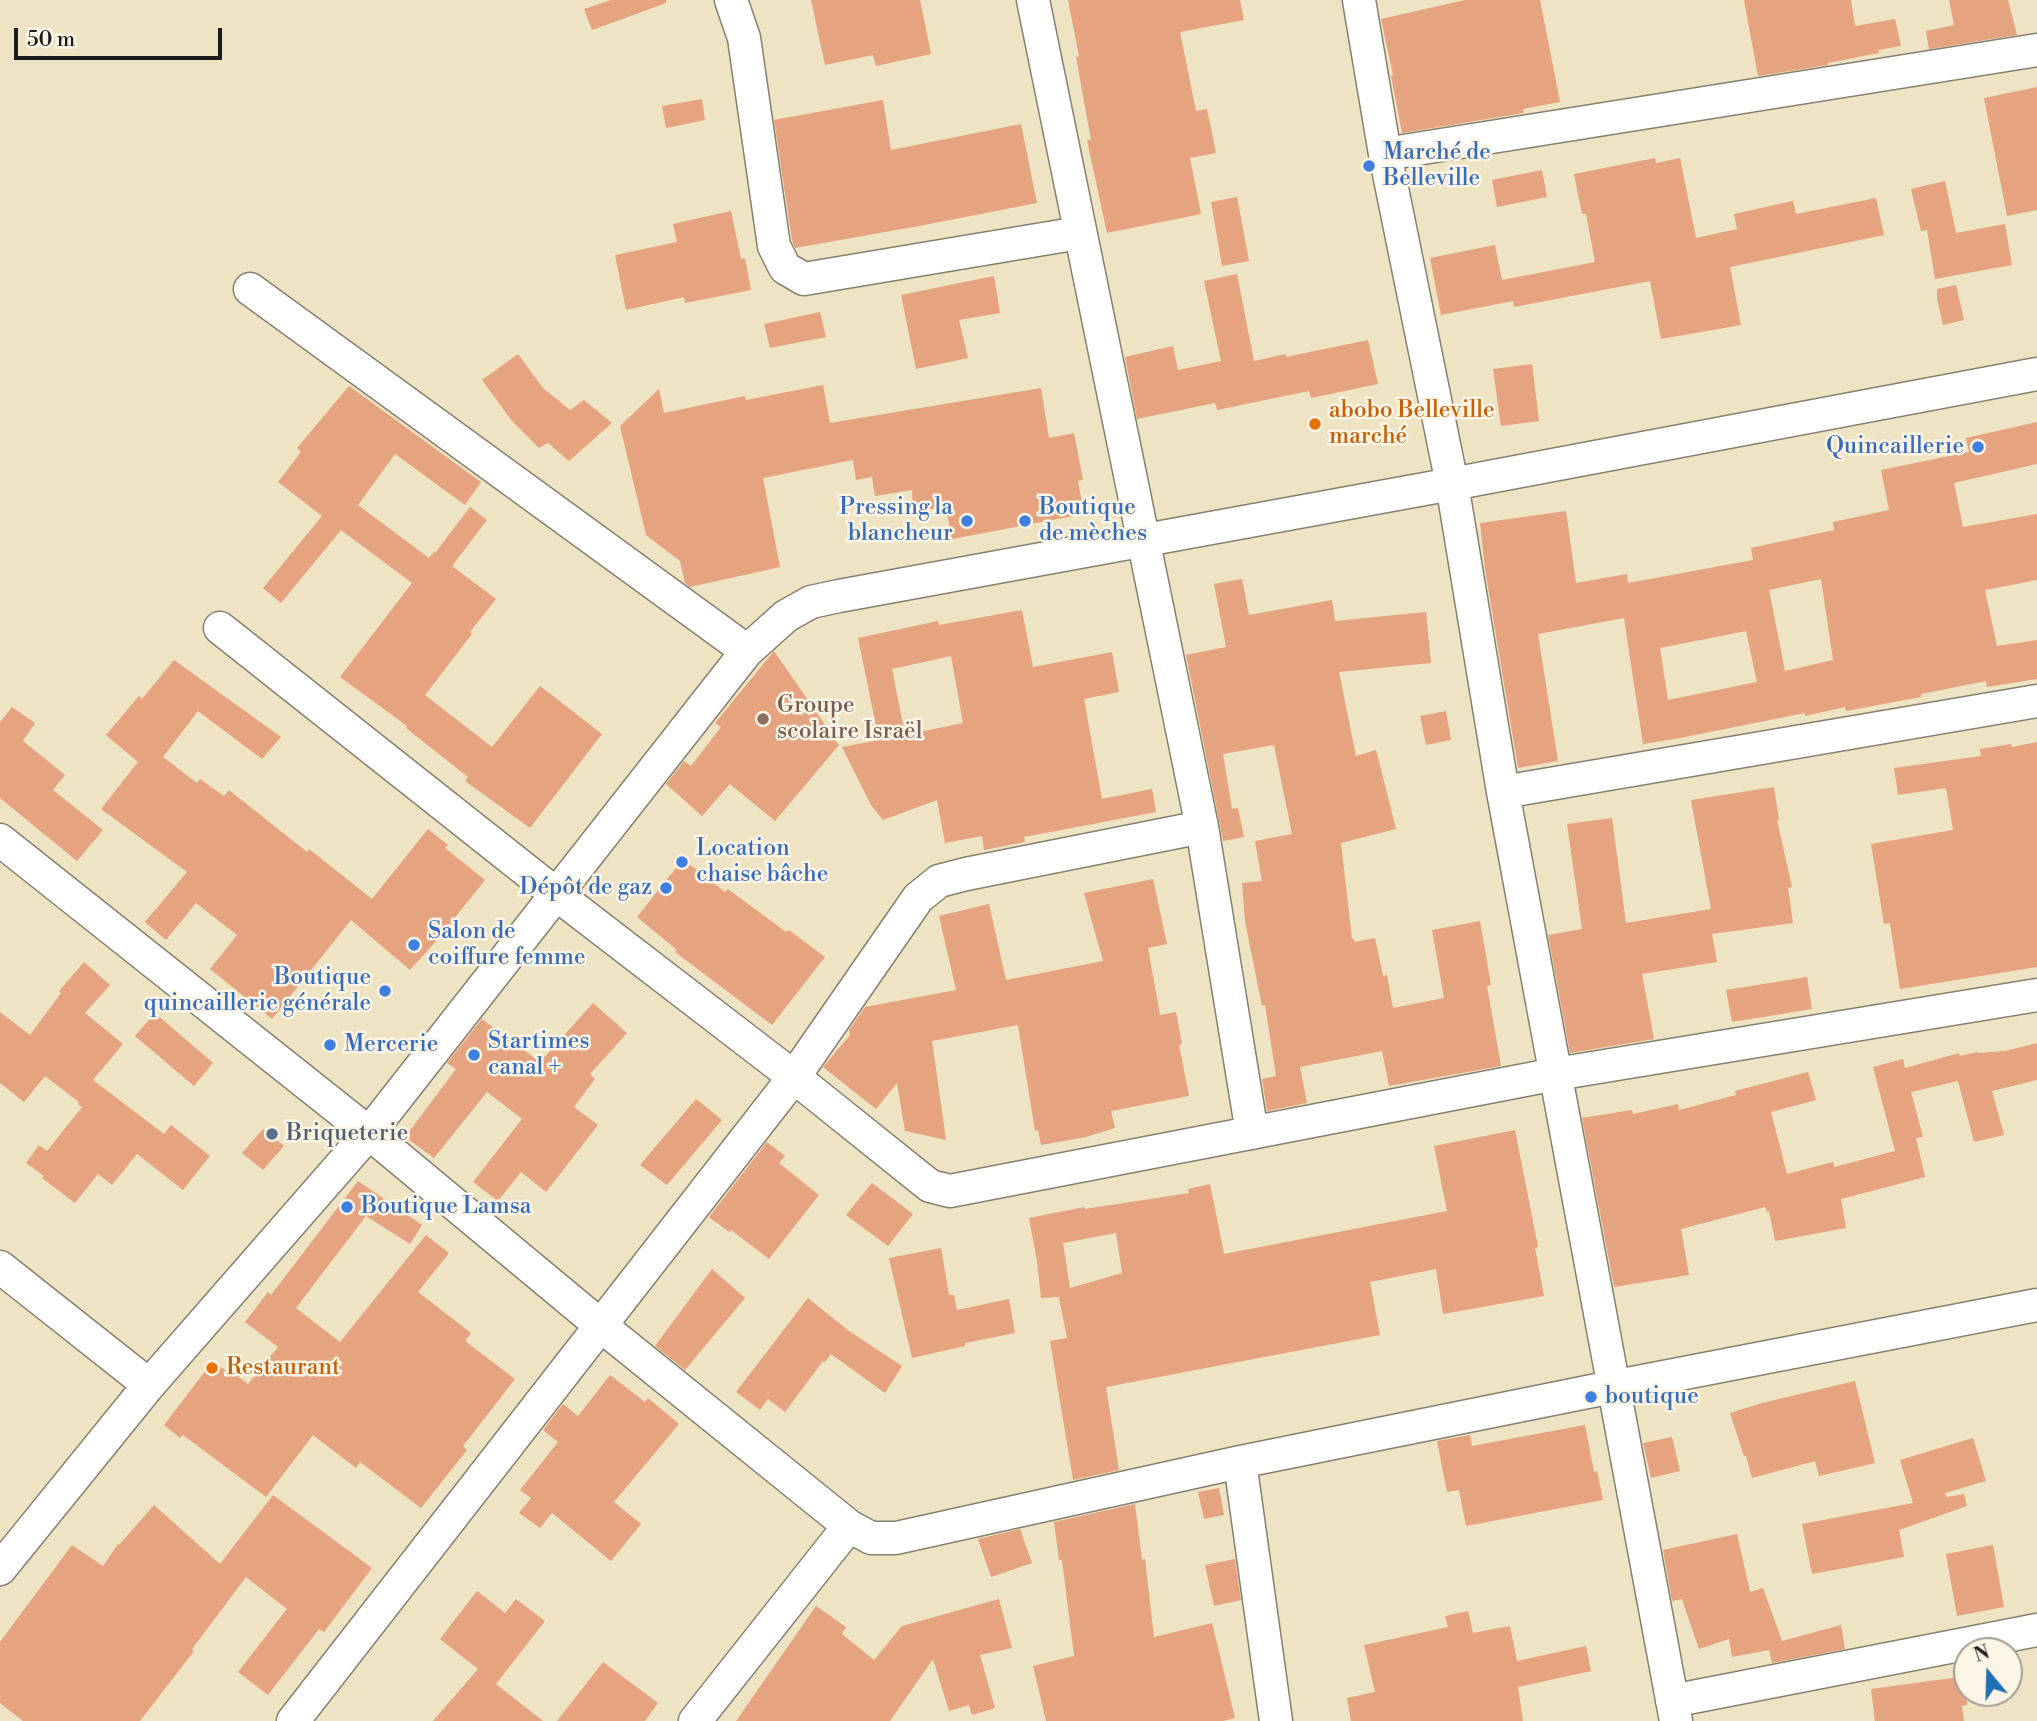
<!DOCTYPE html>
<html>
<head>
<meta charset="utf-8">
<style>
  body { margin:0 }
  #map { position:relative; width:2037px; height:1721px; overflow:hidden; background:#eee3c3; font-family:"Libre Bodoni",serif }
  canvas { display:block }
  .north { position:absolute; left:1953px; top:1637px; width:70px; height:70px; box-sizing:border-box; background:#fcf5e5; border:2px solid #a29e95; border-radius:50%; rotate:341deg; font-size:19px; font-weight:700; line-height:28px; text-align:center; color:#1c1c1c }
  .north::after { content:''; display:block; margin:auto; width:24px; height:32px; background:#1f6fb2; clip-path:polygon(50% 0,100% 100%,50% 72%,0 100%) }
  .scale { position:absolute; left:14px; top:28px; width:208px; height:32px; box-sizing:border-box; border:4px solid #1c1c1c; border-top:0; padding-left:9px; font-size:21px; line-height:24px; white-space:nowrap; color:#1c1c1c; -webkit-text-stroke:5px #fcf5e5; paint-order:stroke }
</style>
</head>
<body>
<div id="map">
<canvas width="2037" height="1721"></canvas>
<div class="north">N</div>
<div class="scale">50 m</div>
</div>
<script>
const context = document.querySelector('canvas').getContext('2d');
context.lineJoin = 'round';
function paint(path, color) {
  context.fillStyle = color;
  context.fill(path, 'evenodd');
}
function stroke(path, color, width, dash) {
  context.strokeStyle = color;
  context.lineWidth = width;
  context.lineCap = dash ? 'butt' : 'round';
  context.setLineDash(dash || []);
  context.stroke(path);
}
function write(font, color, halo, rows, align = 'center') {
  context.font = font + ' "Libre Bodoni",serif';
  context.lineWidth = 5;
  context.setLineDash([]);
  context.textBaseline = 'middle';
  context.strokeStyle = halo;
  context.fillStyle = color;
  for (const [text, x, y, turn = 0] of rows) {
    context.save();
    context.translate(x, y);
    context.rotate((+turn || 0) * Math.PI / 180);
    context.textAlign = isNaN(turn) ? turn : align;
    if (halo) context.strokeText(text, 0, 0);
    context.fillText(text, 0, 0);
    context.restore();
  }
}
paint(new Path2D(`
  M611 0H666V3L592 30 584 9Z
  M811 0H920L931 54 876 66 873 55 825 65Z
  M1068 0H1240L1244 20 1180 32 1196 111 1207 109 1216 153 1190 158 1201 214 1107 233 1087 140H1091L1076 57 1079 56Z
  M1465 0H1540L1560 102 1523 109 1524 113 1402 133 1391 76 1393 75 1381 19Z
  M1744 0H1851L1855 26 1895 19 1901 46 1878 50 1879 53 1828 63V65L1758 76Z
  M1949 0H2008L2017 35 1929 49 1926 31 1954 25Z
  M2037 87V210L2007 216 1984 98Z
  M702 99 705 120 666 128 662 106Z
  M883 100 891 150 1021 124 1037 203 919 226 795 248 792 240 774 120Z
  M1655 158 1656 163 1680 158 1696 238 1737 229 1734 214 1793 201 1796 214 1876 198 1884 235 1730 267 1741 325 1661 339 1650 281 1514 307 1513 301 1441 315 1430 258 1495 245 1502 280 1595 262 1586 214H1582L1574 174Z
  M1542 170 1547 197 1497 207 1492 180Z
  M1945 181 1956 233 2005 224 2012 265 1935 279 1927 230 1921 231 1911 189Z
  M1237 197 1249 261 1222 266 1211 202Z
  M731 211 741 259 745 258 751 290 685 303 684 297 626 310 615 255 677 242 673 224Z
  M1237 274 1254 361 1286 354V357L1368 340 1378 384 1311 398 1309 391 1217 410 1215 403 1137 419 1125 357 1173 346 1178 370 1221 361 1204 281Z
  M994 276 1000 313 959 320 968 358 916 369 901 295Z
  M1956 285 1964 320 1943 325 1937 299V289Z
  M820 312 826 337 770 348 764 324Z
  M518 354 543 388 570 410 584 400 612 423 569 461 548 443 539 448 512 421 482 380Z
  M1532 364 1539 421 1501 426 1493 369Z
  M823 385 830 423 1041 388 1049 438 1074 433 1083 480 1078 481 1084 514 952 539 946 508 913 510 912 490 875 496 872 477 856 480 853 460 763 478 780 567 690 587 685 583 680 561 646 535 620 426 659 389 664 413 745 396 746 400Z
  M349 386 481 482 465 505 395 454 358 505 429 558 434 552 435 553 470 507 487 520 452 566 496 599 470 632 472 634 425 695 492 747 540 686 602 734 530 828 465 781 468 777 406 728 407 726 340 677 412 583 341 530 281 603 263 588 322 516 278 482 301 452 297 448Z
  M2037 422V464L1954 483 1963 527 2037 514V580L1985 590 1997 646 2037 640V679L1987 687 1986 681 1921 694V697L1846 711 1845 707 1805 716V713L1680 738 1643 744 1624 618 1538 634 1558 761 1518 768 1485 569 1480 523 1566 511 1576 583 1627 574 1628 583 1753 560 1751 548 1834 530 1833 522 1889 510 1881 470 1969 452 1966 438ZM1821 579 1833 660 1785 671 1769 590ZM1746 631 1757 682 1668 700 1660 648Z
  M1242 579 1249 615 1332 600 1335 621 1426 612 1431 663 1339 672 1356 756 1376 750 1396 829 1341 843 1352 939H1354L1355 942 1375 938 1383 976 1387 975 1393 1008 1444 998 1432 930 1480 921 1491 985 1487 986 1501 1066 1389 1086 1382 1051 1300 1067 1307 1103 1267 1111 1262 1079 1276 1076 1265 1005 1262 1006 1245 921 1242 883 1262 881 1255 841 1292 834 1274 745 1223 754 1232 809 1238 808 1244 837 1223 841 1186 655 1226 647 1214 584Z
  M1022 610 1033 667 1112 652 1119 692 1084 699 1102 799 1152 789 1156 812 1024 837 1025 842 984 850 982 836 945 843 937 800 883 820 871 805 842 747 879 740 858 638 938 621 939 625ZM951 656 963 723 905 735 892 669Z
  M774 651 839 745 775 821 730 784 702 816 666 784 684 761 691 766 721 727 715 723Z
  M174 660 281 737 262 759 198 711 163 757 197 783 200 779 224 796 229 790 307 852 309 849 372 899 428 829 448 845 445 848 485 880 437 940 410 970 351 920 272 1019 210 969 237 935 196 903 166 940 145 922 187 872 101 809 138 762 106 735 139 696 142 699Z
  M12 707 35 723 23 741 65 775 53 790 103 830 77 861 0 798V722Z
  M1446 711 1451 740 1426 745 1420 716Z
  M2037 742V967L1900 989 1890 923 1884 924 1871 844 1953 830 1946 788 1898 795 1894 768 1981 756 1980 749 2011 744 2012 747Z
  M1774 787 1779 820H1777L1792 887 1788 888 1793 923 1712 934 1717 962 1642 974 1654 1039 1570 1053 1548 935 1582 929 1567 824 1612 818 1626 923 1711 909 1691 800Z
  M683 859 725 892 728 889 786 932 789 930 825 957 772 1025 675 952 677 950 637 917Z
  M1153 879 1167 944 1148 948 1160 1015 1176 1012 1182 1044 1179 1045 1189 1096 1111 1111 1115 1128 1086 1137 1041 1145 1038 1130 1035 1131 1018 1025 932 1041 946 1140 905 1131 897 1083 876 1109 823 1067 850 1035 849 1030 865 1007 956 990 939 916 989 904 1006 980 1103 961 1084 893Z
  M84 962 110 985 85 1013 123 1044 93 1080 164 1134 171 1125 210 1156 183 1190 137 1154 112 1185 98 1174 75 1203 42 1178 44 1176 26 1163 39 1145 47 1151 82 1107 78 1104 79 1102 45 1076 24 1102 0 1083V1012L30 1035 61 993 59 991Z
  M1807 977 1812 1009 1732 1022 1726 990Z
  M593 1003 627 1033 590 1074 595 1079 574 1107 598 1125 546 1192 521 1172 498 1201 473 1182 522 1119 487 1092 434 1158 405 1137 456 1069 447 1063 482 1019 540 1062Z
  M155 1013 213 1063 194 1086 135 1036Z
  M2037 1043V1080L1992 1091 2004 1135 1974 1142 1958 1081 1911 1092 1923 1137 1916 1138 1925 1177 1841 1199 1846 1228 1775 1241 1769 1211 1767 1212 1765 1207 1681 1229 1689 1275 1614 1287 1582 1118 1632 1110 1633 1114 1678 1104 1679 1110 1736 1095 1735 1091 1808 1072 1816 1100 1771 1112 1787 1174 1833 1162 1834 1167 1895 1151 1873 1067 1903 1059 1905 1068 1959 1053 1960 1056 1977 1052 1978 1053 2005 1051Z
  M696 1099 722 1120 667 1185 640 1165Z
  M263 1129 284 1146 263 1170 242 1153Z
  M1515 1130 1538 1247 1535 1248 1544 1296 1443 1314 1436 1269 1370 1282 1380 1335 1106 1387 1119 1470 1073 1480 1050 1341 1067 1338 1059 1297 1041 1298 1037 1261 1029 1218 1084 1207 1085 1209 1189 1193 1188 1189 1210 1184 1224 1254 1447 1211 1434 1146ZM1116 1233 1122 1273 1070 1288 1063 1243Z
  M767 1142 785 1156 779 1163 819 1195 769 1259 731 1230 729 1232 709 1217Z
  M358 1181 422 1225 410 1244 366 1216 296 1308 340 1342 426 1235 449 1253 418 1292 471 1333 465 1341 515 1379 463 1446 467 1450 421 1508 360 1462 356 1468 313 1435 266 1497 183 1435 180 1438 164 1425 213 1361 234 1377 235 1374 248 1384 278 1347 245 1322 268 1292 271 1295Z
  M872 1183 913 1214 888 1246 846 1215Z
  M941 1248 949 1295H954L957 1310 1009 1299 1015 1333 965 1343V1346L912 1358 889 1258Z
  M712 1269 745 1298 685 1370 655 1346Z
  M808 1298 849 1331 902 1366 885 1393 831 1354 825 1362 823 1361 785 1412 768 1399 760 1410 736 1392Z
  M610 1375 645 1402 648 1398 679 1424 614 1502 641 1524 611 1561 552 1513 540 1528 519 1513 531 1498 520 1490 558 1442 543 1430 563 1404 578 1416Z
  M1855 1381 1875 1463 1819 1476 1815 1461 1752 1478 1746 1456H1744L1730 1413 1762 1403Z
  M1585 1425 1594 1472 1597 1471 1603 1500 1466 1526 1459 1490 1447 1492 1437 1441 1470 1435 1472 1446Z
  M1672 1437 1680 1471 1651 1478 1643 1443Z
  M1973 1438 1986 1481 1945 1493 1947 1497 1964 1494 1967 1506 1899 1530 1904 1557 1812 1574 1802 1524 1913 1503 1900 1460Z
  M1219 1488 1224 1515 1204 1519 1198 1492Z
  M273 1495 372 1568 324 1632 319 1629 268 1695 238 1672 287 1609 246 1577 192 1649 194 1651 140 1721H23L0 1703V1642L72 1545 103 1566 118 1544 119 1545 154 1505 220 1564Z
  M1135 1504 1142 1560 1145 1559 1154 1637 1212 1623 1235 1718 1223 1721H1046L1033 1666 1074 1656 1062 1560H1059L1054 1522Z
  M1020 1529 1032 1563 991 1577 978 1539Z
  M1737 1534 1750 1592 1763 1588 1782 1641 1841 1625 1845 1649 1772 1663 1769 1650 1732 1657 1729 1639 1699 1649 1682 1599 1672 1601 1663 1550Z
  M1993 1545 2004 1607 1957 1616 1946 1554Z
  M1235 1559 1241 1600 1214 1606 1205 1565Z
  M477 1591 505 1613 516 1599 545 1621 496 1684 543 1721H433L478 1669 440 1639Z
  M999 1599 1012 1648 980 1655 995 1708 972 1715 969 1705 949 1711 933 1659 890 1721H736L816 1606 846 1627 842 1634 874 1660 902 1626Z
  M1468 1611 1473 1633 1510 1626 1517 1661 1586 1646 1591 1671 1518 1687 1523 1721H1351L1347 1698 1375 1692 1364 1645 1448 1627 1445 1616Z
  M603 1662 658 1703 645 1721H557Z
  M1967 1676V1705L1962 1706 1964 1721H1875L1871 1689Z`), '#e5a37f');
const minor = new Path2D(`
  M731 0 744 38 774 246 785 268 804 279 1079 233
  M1033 0 1202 827 1252 1133
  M1359 0 1385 154 1452 484 1503 792 1676 1721
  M1385 154 2037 50
  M250 289 747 651
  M220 628 556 894 794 1077 930 1186 950 1191 1556 1074 2037 995
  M1503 792 2037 701
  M0 840 369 1133 600 1325 849 1526 871 1538H896L1240 1462 1612 1387 2037 1305
  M0 1267 149 1385
  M1240 1462 1276 1721
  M0 1569 149 1385 369 1133 747 651 786 616 811 602 839 596 1452 484 2037 374
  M1672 1701 2037 1630
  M293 1721 794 1077 918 898 939 881 966 874 1202 827
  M695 1721 849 1526`);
stroke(minor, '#858070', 35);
stroke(minor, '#fff', 32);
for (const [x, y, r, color] of [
  [1369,166,7,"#3f7fe0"],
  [1315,424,7,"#e8710a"],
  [1978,447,7,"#3f7fe0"],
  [967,521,7,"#3f7fe0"],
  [1025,521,7,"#3f7fe0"],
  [763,719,7,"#8d6e63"],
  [682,862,7,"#3f7fe0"],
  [666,888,7,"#3f7fe0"],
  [414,945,7,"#3f7fe0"],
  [385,991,7,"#3f7fe0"],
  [330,1045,7,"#3f7fe0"],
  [474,1055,7,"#3f7fe0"],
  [272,1134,7,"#5c6f8a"],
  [347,1207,7,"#3f7fe0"],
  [212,1368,7,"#e8710a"],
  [1591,1397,7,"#3f7fe0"]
]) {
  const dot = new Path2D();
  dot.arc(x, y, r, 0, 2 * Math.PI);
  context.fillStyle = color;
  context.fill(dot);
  stroke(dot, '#fcf5e5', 2.5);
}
write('23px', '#366cbe', '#fcf5e5', [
  ["Marché de",1383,153],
  ["Belleville",1383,179],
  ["Quincaillerie",1964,447,"right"],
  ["Pressing la",953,508,"right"],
  ["blancheur",953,534,"right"],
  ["Boutique",1039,508],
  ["de mèches",1039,534],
  ["Location",696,849],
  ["chaise bâche",696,875],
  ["Dépôt de gaz",652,888,"right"],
  ["Salon de",428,932],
  ["coiffure femme",428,958],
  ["Boutique",371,978,"right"],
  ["quincaillerie générale",371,1004,"right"],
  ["Startimes",488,1042],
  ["canal +",488,1068],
  ["Mercerie",344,1045],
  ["Boutique Lamsa",361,1207],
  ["boutique",1605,1397]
], 'left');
write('23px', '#c56008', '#fcf5e5', [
  ["abobo Belleville",1329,411],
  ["marché",1329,437],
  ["Restaurant",226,1368]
], 'left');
write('23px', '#785e54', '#fcf5e5', [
  ["Groupe",777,706],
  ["scolaire Israël",777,732]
], 'left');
write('23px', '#4e5e75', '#fcf5e5', [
  ["Briqueterie",286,1134]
], 'left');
</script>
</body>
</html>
